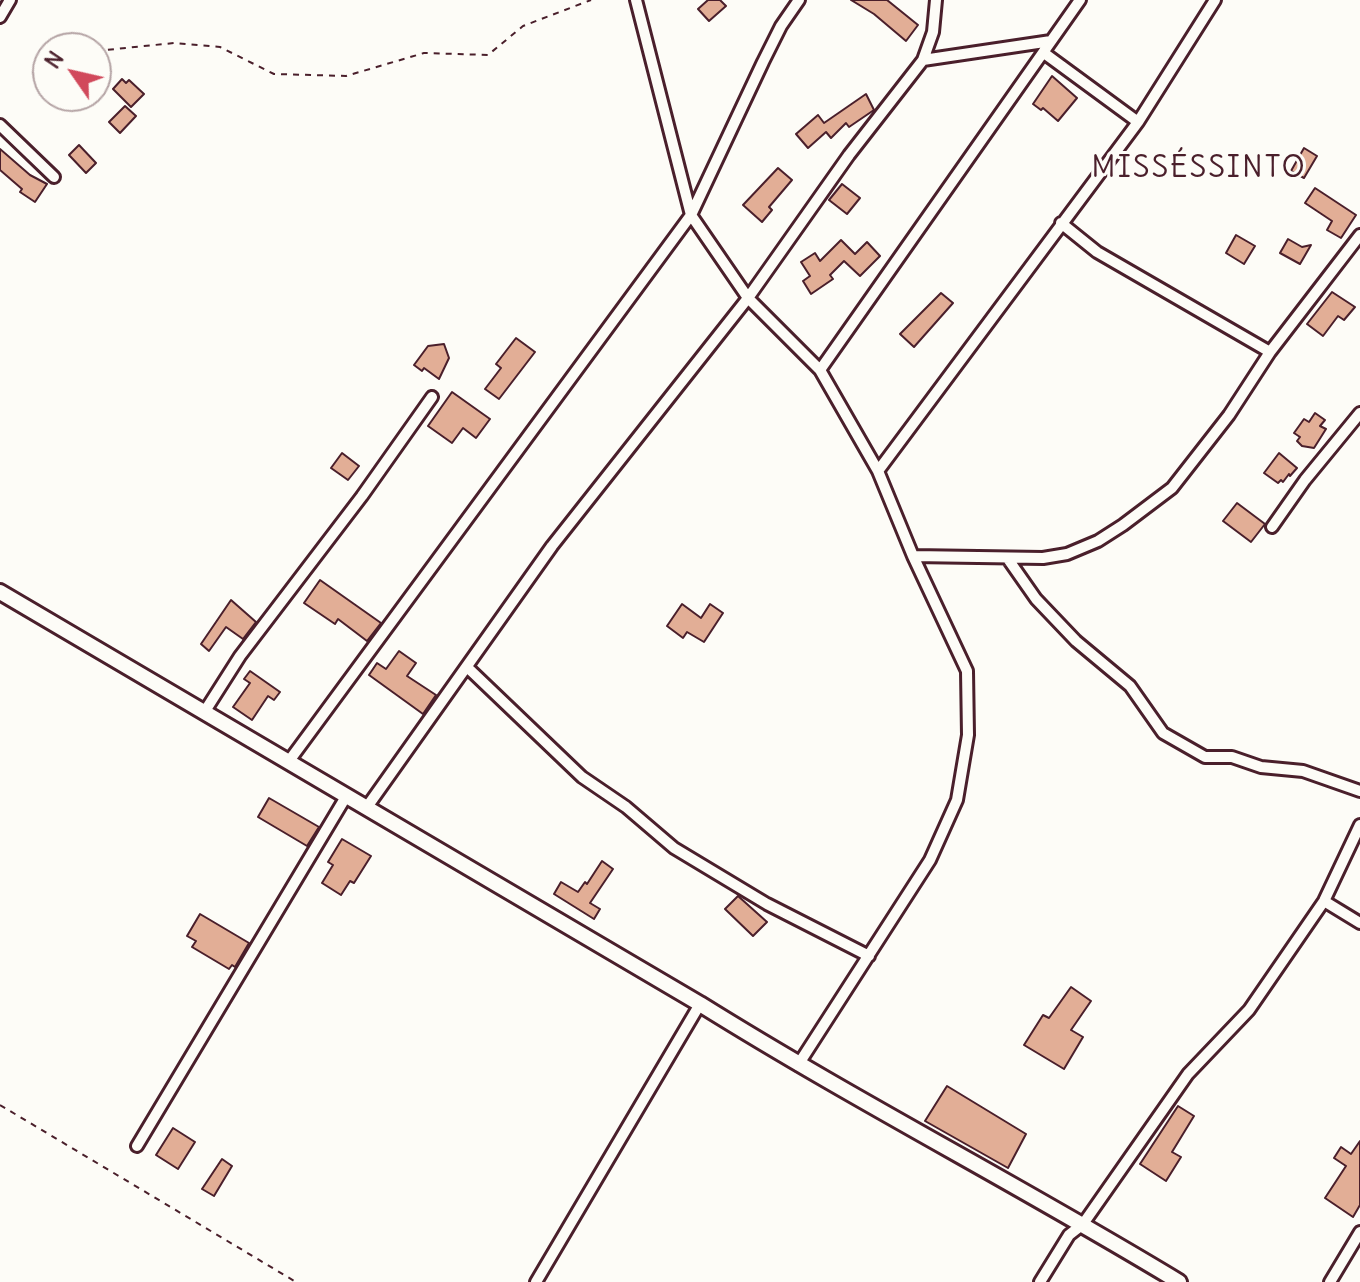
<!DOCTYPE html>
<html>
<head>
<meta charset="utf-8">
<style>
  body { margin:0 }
  #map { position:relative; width:1360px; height:1282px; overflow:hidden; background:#fdfcf7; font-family:Delius,sans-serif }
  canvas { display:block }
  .north { position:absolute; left:32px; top:32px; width:80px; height:80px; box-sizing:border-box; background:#fdfcf7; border:2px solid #b5a4a5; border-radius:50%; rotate:304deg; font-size:22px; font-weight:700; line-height:32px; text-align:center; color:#4a1f2b }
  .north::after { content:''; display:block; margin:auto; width:28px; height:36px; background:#d1495b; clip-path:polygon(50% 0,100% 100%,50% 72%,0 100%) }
</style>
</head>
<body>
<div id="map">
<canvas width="1360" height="1282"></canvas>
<div class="north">N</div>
</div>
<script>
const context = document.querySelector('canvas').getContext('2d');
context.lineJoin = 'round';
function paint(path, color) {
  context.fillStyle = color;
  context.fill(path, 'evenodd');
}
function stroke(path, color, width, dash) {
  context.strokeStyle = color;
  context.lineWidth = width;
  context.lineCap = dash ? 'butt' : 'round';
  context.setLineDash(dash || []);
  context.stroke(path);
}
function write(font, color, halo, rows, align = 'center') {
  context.font = font + ' Delius,sans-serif';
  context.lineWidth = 6;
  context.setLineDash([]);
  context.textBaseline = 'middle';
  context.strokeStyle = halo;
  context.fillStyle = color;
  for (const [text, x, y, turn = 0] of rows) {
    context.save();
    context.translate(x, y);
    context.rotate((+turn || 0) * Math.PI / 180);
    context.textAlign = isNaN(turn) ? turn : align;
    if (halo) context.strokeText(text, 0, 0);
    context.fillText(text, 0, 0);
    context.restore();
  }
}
const building = new Path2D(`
  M708 0H720L726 6 709 21 698 9Z
  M851 0H887L918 25 906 41 874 14Z
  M1052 76 1077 98 1058 121 1043 108 1041 110 1033 104Z
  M122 79 126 83 129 80 144 94 131 107 113 89Z
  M866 94 874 110 849 127 846 123 831 138 826 132 808 148 796 134 818 115 824 123Z
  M125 106 136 116 120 133 109 122Z
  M79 145 96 163 86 173 69 155Z
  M1304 148 1317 156 1304 178 1291 171Z
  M0 149 30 175 47 184 35 202 20 192 22 189 0 170Z
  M778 168 792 180 769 207 772 210 762 222 743 205Z
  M842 184 860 198 847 214 829 200Z
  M1315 188 1356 215 1341 238 1327 230 1332 221 1305 203Z
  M1236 235 1255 246 1244 264 1226 253Z
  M1288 239 1302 247 1311 245 1300 264 1280 253Z
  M841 240 855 254 867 242 880 256 860 276 844 261 830 275 833 279 811 294 803 281 810 276 801 262 815 253 820 261Z
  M1332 292 1355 307 1344 320 1338 316 1323 336 1307 324Z
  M941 293 953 303 914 347 900 334Z
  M516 338 535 352 499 399 485 389 501 368 496 364Z
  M444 344 449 358 439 379 424 368 422 371 414 365 428 346Z
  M452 392 490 419 476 438 463 428 452 443 428 426Z
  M1315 413 1325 420 1320 426 1326 429 1314 448 1302 446 1297 441 1300 437 1294 433 1304 419 1309 422Z
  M342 453 359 466 348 480 331 468Z
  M1279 453 1297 468 1290 476 1289 474 1283 482 1281 480 1278 483 1264 473Z
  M1237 503 1265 524 1251 542 1223 521Z
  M320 580 381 623 367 641 338 619 335 624 304 603Z
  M231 600 256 622 243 639 226 627 209 651 201 644Z
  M682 604 701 618 710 604 723 613 704 642 687 632 683 638 667 626Z
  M399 651 416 663 407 676 436 695 423 714 369 675 377 663 386 669Z
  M250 671 280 692 274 700 268 696 252 720 233 707 250 683 244 679Z
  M269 798 319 827 307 846 258 817Z
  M342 839 371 856 354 883 350 881 341 895 322 883 333 865 328 862Z
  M602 861 613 869 590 903 600 909 594 919 554 894 561 882 578 892 585 882 587 884Z
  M738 896 767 922 753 936 725 909Z
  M200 914 249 943 235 967 232 965 229 969 192 947 196 941 187 936Z
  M1071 987 1091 1001 1071 1030 1083 1037 1064 1069 1024 1045 1043 1015 1049 1018Z
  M947 1086 1026 1134 1008 1168 925 1121Z
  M1178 1106 1194 1116 1172 1152 1181 1157 1166 1181 1140 1164Z
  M173 1128 195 1142 178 1169 156 1155Z
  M1360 1141V1205L1353 1217 1325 1198 1346 1166 1334 1158 1341 1147 1351 1154Z
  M222 1159 232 1166 214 1196 202 1189Z`);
paint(building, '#e2ae96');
stroke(building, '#4a1f2b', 2);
const street = new Path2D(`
  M636 0 691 215 748 298 820 370 878 471 913 556 967 671 968 735 957 800 930 860 798 1065
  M0 17 10 0
  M1044 53 1138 122
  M923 60 1051 41
  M0 125 54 177
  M1061 223 1097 252 1270 352
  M820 370 1080 0
  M878 471 1138 122 1215 0
  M1272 527 1305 480 1360 413
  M913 556 1043 558 1067 554 1098 541 1123 525 1172 488 1229 415 1270 352 1360 235
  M1008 559 1036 599 1076 641 1130 686 1163 733 1205 757H1232L1261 767 1303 771 1360 791
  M467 667 582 777 626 807 674 848 767 904 869 956
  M205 711 240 656 362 496 432 397
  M289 761 691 215 763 62 781 26 799 0
  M367 807 552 546 748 298 849 155 923 60 933 32 936 0
  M1324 901 1360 923
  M137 1146 347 795
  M536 1282 700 1004
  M1040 1282 1069 1235 1083 1224 1188 1074 1249 1010 1324 901 1360 825
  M1330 1282 1360 1232`);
const secondary = new Path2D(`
  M0 592 700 1004C857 1102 1021 1186 1179 1282`);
stroke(street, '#4a1f2b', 16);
stroke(secondary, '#4a1f2b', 20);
stroke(new Path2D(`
  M96 51 174 43 220 47 274 74 346 76 424 53 488 55 523 26 591 0
  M47 55H48
  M0 1105 296 1282`), '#4a1f2b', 2, [6, 6]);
stroke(street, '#fdfcf7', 10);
stroke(secondary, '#fdfcf7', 14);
context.letterSpacing = '2px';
write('30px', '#4a1f2b', '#fdfcf7', [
  ["MISSÉSSINTO",1199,168]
]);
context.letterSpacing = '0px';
</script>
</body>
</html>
